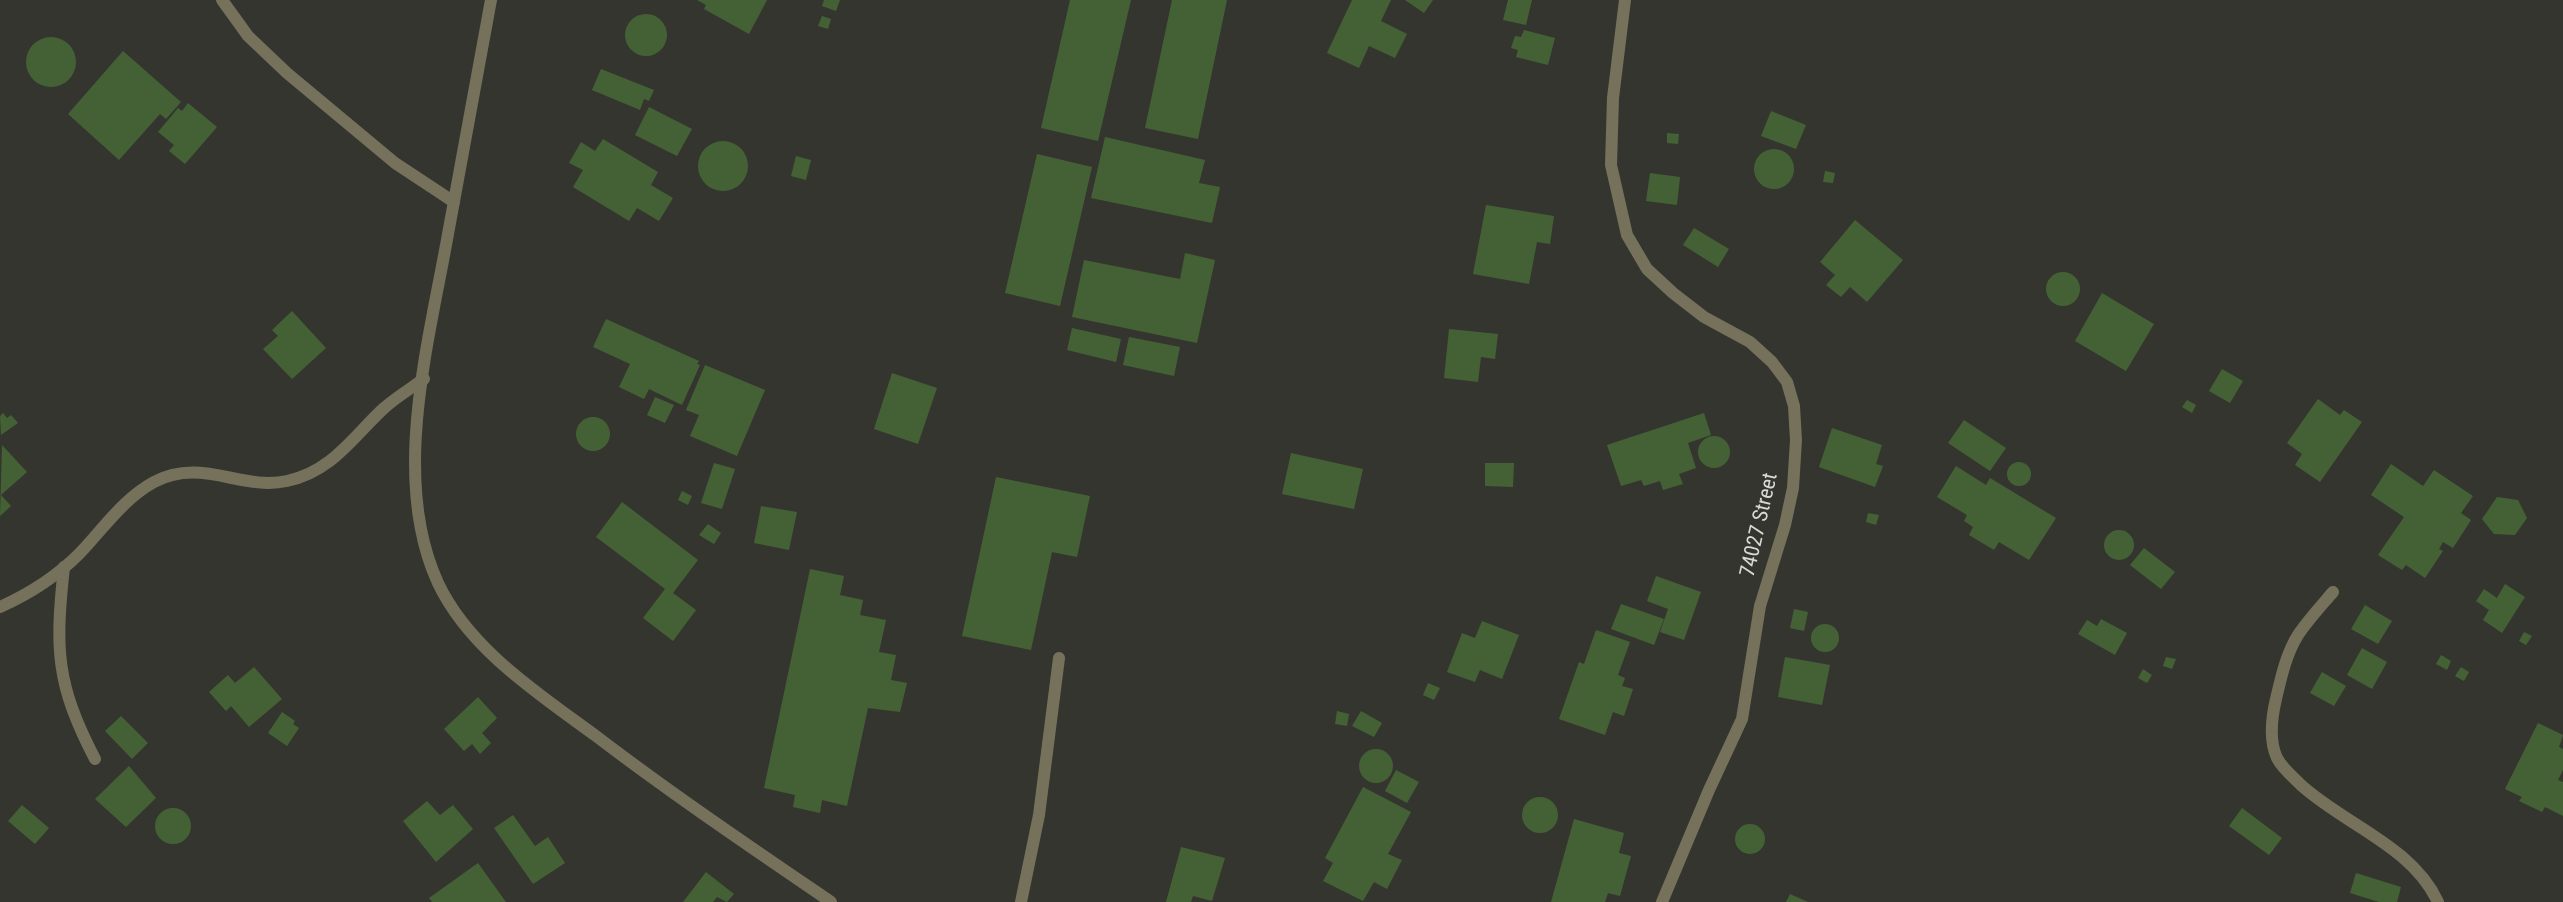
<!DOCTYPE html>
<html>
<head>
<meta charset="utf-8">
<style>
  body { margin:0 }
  canvas { display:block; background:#34352f }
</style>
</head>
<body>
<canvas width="2563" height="902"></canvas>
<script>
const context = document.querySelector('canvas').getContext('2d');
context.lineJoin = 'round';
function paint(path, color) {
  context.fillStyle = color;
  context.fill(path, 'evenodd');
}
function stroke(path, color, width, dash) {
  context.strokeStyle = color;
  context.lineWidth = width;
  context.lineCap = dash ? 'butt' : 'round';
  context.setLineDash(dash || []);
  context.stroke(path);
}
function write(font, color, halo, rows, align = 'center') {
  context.font = font + ' "Roboto Condensed",sans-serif';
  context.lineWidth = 5;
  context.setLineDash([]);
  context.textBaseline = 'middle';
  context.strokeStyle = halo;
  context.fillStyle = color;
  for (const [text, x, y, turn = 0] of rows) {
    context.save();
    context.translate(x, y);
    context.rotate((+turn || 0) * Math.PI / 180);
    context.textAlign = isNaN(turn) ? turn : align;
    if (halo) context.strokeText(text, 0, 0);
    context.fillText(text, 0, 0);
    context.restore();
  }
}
paint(new Path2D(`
  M697 0H767L749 34 704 9 706 5Z
  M824 0H840L836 11 822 6Z
  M1070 0H1131L1098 141 1041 128Z
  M1172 0H1227L1198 139 1145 128Z
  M1352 0H1391L1381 21 1407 34 1395 58 1369 46 1359 68 1327 53Z
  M1405 0H1433L1424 13Z
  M1508 0H1532L1526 25 1503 20Z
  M625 35a21 21 0 1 1 42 0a21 21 0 1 1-42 0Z
  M822 16 831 19 828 29 818 26Z
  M1524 30 1555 38 1548 65 1516 57 1518 50 1511 48 1515 36 1521 37Z
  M26 62a25 25 0 1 1 50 0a25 25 0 1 1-50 0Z
  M123 51 181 102 166 119 160 114 119 160 68 114Z
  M601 69 654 90 649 101 644 99 640 110 592 90Z
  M188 103 217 127 185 164 169 151 174 145 158 132 178 108 182 111Z
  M649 107 692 129 677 156 635 135Z
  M1771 111 1806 125 1796 149 1761 136Z
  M1667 133 1679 134 1678 144 1667 143Z
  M1105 137 1205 160 1199 183 1220 187 1212 223 1091 198Z
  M603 139 658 172 651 185 673 198 659 221 637 208 629 221 573 187 583 170 569 163 581 142 595 151Z
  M698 166a25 25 0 1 1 50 0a25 25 0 1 1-50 0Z
  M1754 169a20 20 0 1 1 40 0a20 20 0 1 1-40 0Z
  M1037 154 1092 167 1060 306 1005 293Z
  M796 156 811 160 806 180 791 176Z
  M1825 171 1835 173 1833 183 1823 182Z
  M1650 173 1680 177 1677 205 1646 201Z
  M1486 205 1554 216 1550 244 1537 242 1529 284 1473 274Z
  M1855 220 1903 260 1867 302 1850 287 1841 297 1826 285 1835 275 1820 262Z
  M1694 228 1729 249 1718 267 1683 245Z
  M1185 253 1215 260 1197 343 1072 317 1084 260 1180 279Z
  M2046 289a17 17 0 1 1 34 0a17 17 0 1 1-34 0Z
  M2102 293 2154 324 2126 371 2075 341Z
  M292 311 326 348 292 379 263 349 278 336 272 330Z
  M606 319 699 361 697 364 700 365 682 405 649 389 644 399 619 387 630 364 593 347Z
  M1072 328 1121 339 1116 362 1067 350Z
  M1449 329 1498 334 1495 359 1481 357 1478 382 1444 378Z
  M1129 337 1180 347 1174 376 1123 365Z
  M705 365 765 390 737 456 690 436 699 415 686 410Z
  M2222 369 2243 381 2230 403 2209 391Z
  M892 373 937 388 918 444 874 429Z
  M655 397 674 405 665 423 647 415Z
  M2318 399 2340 415 2344 410 2362 422 2320 482 2295 465 2302 454 2287 443Z
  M2187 400 2196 405 2192 413 2182 407Z
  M3 413 7 418 11 415 18 423 1 435 0 416Z
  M1704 413 1711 435 1688 443 1696 468 1679 474 1683 484 1663 490 1660 481 1644 486 1641 480 1621 486 1607 445Z
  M576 434a17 17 0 1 1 34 0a17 17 0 1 1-34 0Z
  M1964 420 2006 448 1990 471 1948 443Z
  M1832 428 1882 445 1876 464 1883 466 1875 487 1819 467Z
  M1698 452a16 16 0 1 1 32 0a16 16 0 1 1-32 0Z
  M2 445 27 472 1 495 11 506 0 516Z
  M1291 453 1363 469 1354 509 1282 494Z
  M2007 474a12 12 0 1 1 24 0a12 12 0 1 1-24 0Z
  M714 463 735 469 722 509 701 503Z
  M1485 463H1514L1513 487 1485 486Z
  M2391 464 2423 486 2434 470 2473 496 2461 513 2471 520 2453 548 2443 542 2439 549 2443 551 2425 578 2406 565 2402 570 2378 555 2404 517 2371 495Z
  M1956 466 1986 485 1990 478 2056 518 2029 560 1999 542 1994 550 1969 535 1973 527 1964 521 1967 515 1937 497Z
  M996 477 1090 496 1077 557 1052 552 1031 650 962 636Z
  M682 491 692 496 688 505 678 500Z
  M2497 497 2518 500 2527 518 2515 535 2494 534 2482 519Z
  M622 502 698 560 673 593 696 610 673 641 643 618 665 589 596 537Z
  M761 506 797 512 789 550 754 543Z
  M1868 513 1879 515 1876 525 1866 522Z
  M708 524 721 533 714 544 699 535Z
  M2104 545a15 15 0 1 1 30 0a15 15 0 1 1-30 0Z
  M2144 548 2175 572 2161 589 2130 565Z
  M810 569 844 576 840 595 863 600 860 615 886 620 879 652 896 655 891 680 907 683 900 712 868 708 847 806 822 800 820 813 793 807 795 795 764 788Z
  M1656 576 1701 592 1684 640 1660 632 1668 609 1647 601Z
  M2505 584 2525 597 2502 633 2483 620 2489 610 2476 601 2484 589 2497 598Z
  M1621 604 1664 619 1654 645 1611 629Z
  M2365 605 2392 621 2378 644 2351 629Z
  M1794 609 1808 612 1804 631 1790 628Z
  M2101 619 2127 633 2115 655 2078 634 2087 620 2097 626Z
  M1482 621 1519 635 1502 679 1480 670 1475 682 1447 672 1462 633 1475 638Z
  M1811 638a14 14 0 1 1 28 0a14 14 0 1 1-28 0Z
  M1596 630 1630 642 1618 675 1625 678 1622 686 1633 689 1624 716 1613 712 1605 735 1559 719 1579 662 1584 664Z
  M2524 632 2532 636 2526 645 2519 641Z
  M2362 648 2387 662 2372 689 2347 675Z
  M2441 655 2451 661 2447 670 2436 664Z
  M1785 657 1830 665 1822 705 1778 697Z
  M2166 657 2176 659 2172 669 2163 666Z
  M254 667 282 699 249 727 231 706 226 711 209 692 228 675 235 683Z
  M2461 667 2469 672 2464 681 2455 676Z
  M2143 669 2152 675 2147 683 2138 678Z
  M2322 672 2346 686 2334 706 2310 693Z
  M1428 683 1440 688 1434 700 1423 695Z
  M478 697 497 718 482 733 491 743 480 754 472 744 464 751 444 729Z
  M1337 711 1349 714 1347 726 1335 724Z
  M1361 711 1382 723 1374 737 1352 726Z
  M282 712 295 721 293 724 299 728 287 746 268 733Z
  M121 716 148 743 132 759 105 731Z
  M2538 723 2563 735 2559 747 2563 749V770L2558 780 2563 782V816L2545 807 2542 812 2519 801 2522 797 2505 789Z
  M1359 766a17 17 0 1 1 34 0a17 17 0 1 1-34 0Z
  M129 766 156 798 126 827 95 799Z
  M1396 770 1419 782 1407 803 1385 791Z
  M1363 787 1411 812 1388 854 1402 860 1387 889 1374 882 1363 901 1323 881 1333 863 1325 858Z
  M1522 815a18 18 0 1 1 36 0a18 18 0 1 1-36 0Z
  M427 801 440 815 453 805 473 829 436 862 403 821Z
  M22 805 49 828 35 844 8 821Z
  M155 826a18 18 0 1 1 36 0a18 18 0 1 1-36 0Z
  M2242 808 2282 838 2269 855 2229 826Z
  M513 815 535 846 548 837 565 863 533 884 494 828Z
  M1574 819 1624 833 1619 853 1631 856 1620 896 1608 893 1605 902H1551Z
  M1735 839a15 15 0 1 1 30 0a15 15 0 1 1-30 0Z
  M1181 847 1225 858 1212 901 1193 896 1191 902H1166Z
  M478 863 506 902H432L429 898Z
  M706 872 734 894 727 902 717 897 713 902H683Z
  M2356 873 2401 887 2397 902H2379L2350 893Z
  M1790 894 1808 902H1786Z`), '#446135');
stroke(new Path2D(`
  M64 567C55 650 56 684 95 759
  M1021 902 1039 815 1059 658`), '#76715a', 12);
stroke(new Path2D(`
  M222 0 248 36 287 73 395 163 454 202
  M1625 0 1613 98 1611 165 1627 235 1647 269 1673 293 1704 317 1750 342 1772 362 1787 382 1794 406 1796 440 1793 488 1785 525 1760 606 1742 719 1709 790 1662 902
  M2333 592C2321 606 2308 620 2298 635 2286 654 2281 678 2276 699 2272 716 2269 741 2277 758 2282 768 2293 777 2301 785 2345 825 2412 846 2438 902
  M0 607C29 594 56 577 79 554 103 529 123 499 154 482 202 457 241 491 287 481 331 472 352 438 383 409 395 398 410 389 424 379`), '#76715a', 12);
stroke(new Path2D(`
  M491 0C477 78 462 156 448 234 429 342 390 479 438 583 469 649 539 694 596 736 672 794 752 848 831 902`), '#76715a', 12);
write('21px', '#d8d8d5', '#34352f', [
  ["74027 Street",1760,525,-77]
]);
</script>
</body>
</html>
